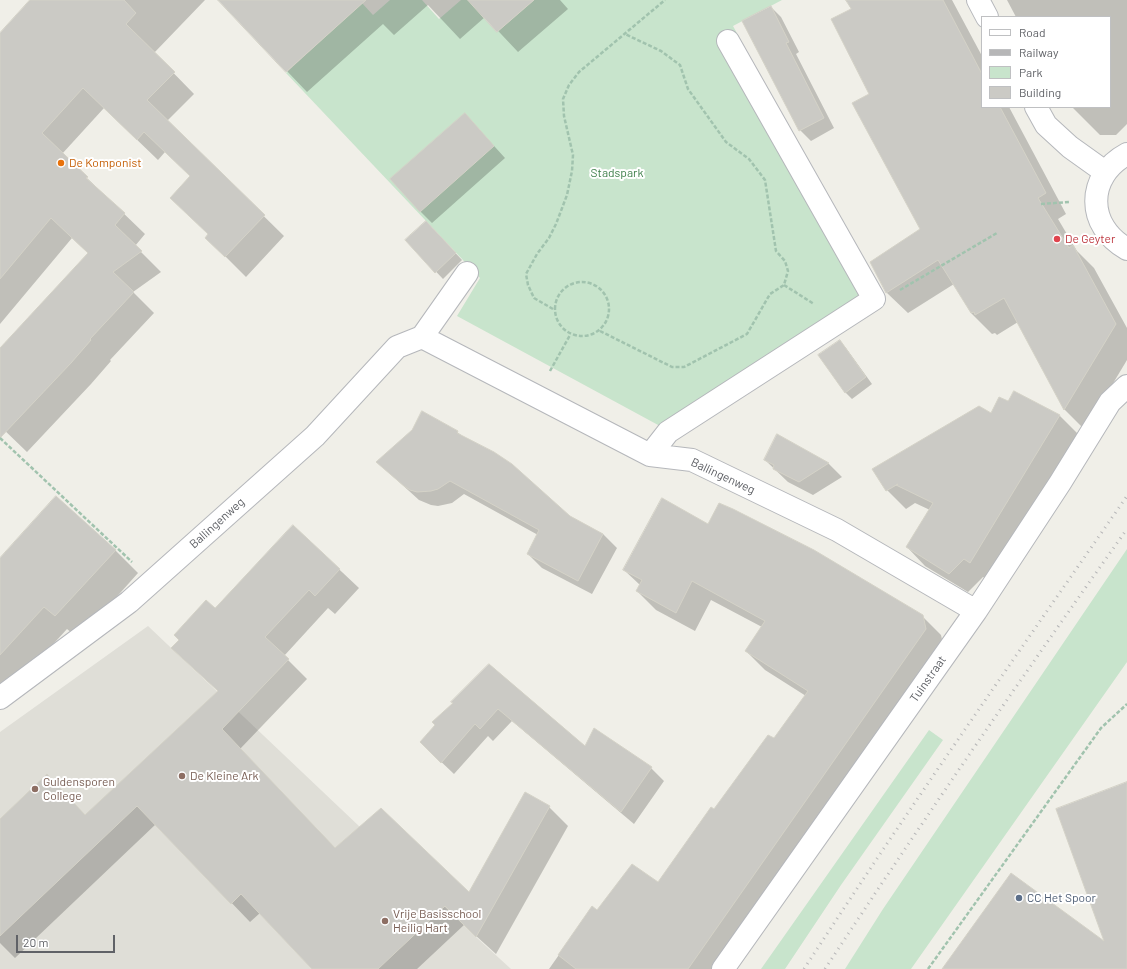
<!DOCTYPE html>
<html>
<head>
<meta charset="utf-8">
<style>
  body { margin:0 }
  #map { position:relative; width:1127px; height:969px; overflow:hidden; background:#f0efe8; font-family:Barlow,sans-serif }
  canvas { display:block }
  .legend { position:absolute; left:981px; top:16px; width:130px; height:92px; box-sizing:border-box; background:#fff; border:1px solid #bfc0c2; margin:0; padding:5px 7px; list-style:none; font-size:12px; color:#606267 }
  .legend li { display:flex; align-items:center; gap:8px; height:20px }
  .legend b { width:20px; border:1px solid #bfc0c2 }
  .scale { position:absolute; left:16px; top:935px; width:99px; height:18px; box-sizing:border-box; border:2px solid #606267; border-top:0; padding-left:5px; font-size:12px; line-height:14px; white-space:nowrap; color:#606267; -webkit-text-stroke:3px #fff; paint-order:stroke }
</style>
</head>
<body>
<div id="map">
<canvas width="1127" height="969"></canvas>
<ul class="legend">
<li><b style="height:5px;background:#fff"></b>Road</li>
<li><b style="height:5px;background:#b6b6b7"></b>Railway</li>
<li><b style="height:11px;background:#c8e4cc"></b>Park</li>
<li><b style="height:11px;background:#cbcac5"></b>Building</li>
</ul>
<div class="scale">20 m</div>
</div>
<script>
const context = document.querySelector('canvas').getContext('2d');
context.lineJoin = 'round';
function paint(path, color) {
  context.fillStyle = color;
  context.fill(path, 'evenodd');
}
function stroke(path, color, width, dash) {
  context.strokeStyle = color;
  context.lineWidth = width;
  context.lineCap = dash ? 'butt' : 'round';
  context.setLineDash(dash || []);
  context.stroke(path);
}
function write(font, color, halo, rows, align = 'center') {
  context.font = font + ' Barlow,sans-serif';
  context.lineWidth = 4;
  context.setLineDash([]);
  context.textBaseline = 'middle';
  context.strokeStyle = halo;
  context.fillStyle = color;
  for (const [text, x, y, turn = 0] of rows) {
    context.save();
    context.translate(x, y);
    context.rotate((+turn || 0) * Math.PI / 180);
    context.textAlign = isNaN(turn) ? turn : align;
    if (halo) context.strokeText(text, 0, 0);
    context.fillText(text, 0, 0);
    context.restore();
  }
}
paint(new Path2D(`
  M148 626 476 937 511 969H0V732Z`), '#dfded7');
paint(new Path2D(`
  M390 0H422L439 19 461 0H468L497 32 534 0H782L733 26 881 296 671 432 457 316 480 278 286 73 362 3 373 15Z
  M1127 549V662L911 969H845L883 909Z
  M929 730 943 740 841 885 785 969H761Z`), '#c8e4cc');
paint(new Path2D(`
  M32 0H205L154 53 194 94 167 121 284 236 246 277 207 238 209 235 191 176 165 152 158 160 104 108 62 154 145 234 135 246 161 272 133 292 154 313 110 360 111 361 91 384 27 452 0 426V349L89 254 72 238 0 324V35Z
  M219 0H560L568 9 518 52 485 17 460 39 428 5 394 35 383 24 307 92Z
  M847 0H952L982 56V107H1009L1066 214 1058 219 1077 251 1094 268 1127 328V360L1085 430 1064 409 1018 322 997 335 995 333 992 334 971 313 954 284 908 313 887 293 871 263 921 229 870 95 852 9Z
  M1007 0H1127V124L1116 135H1100L1072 107H1110V17H1016Z
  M771 7 781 17 799 52 796 54 834 128 811 141 800 130Z
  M465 114 505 158 432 223 420 211Z
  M433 229 462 260 443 279 406 240Z
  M840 341 846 348 872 384 852 399 845 392Z
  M1014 393 1060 416 1078 434 989 580 983 577 968 592 925 566 907 547 930 510 915 503 906 509 887 490 1009 403Z
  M457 432 569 516 603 534 617 548 592 594 542 568 528 554 538 535 464 494 452 503 438 506 431 505 419 500 377 462Z
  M778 436 829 464 842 477 813 495 788 482 765 460Z
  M708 525 922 616 941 635 944 648 721 969H549L592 908 597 911 658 883 715 811 775 740 806 696 765 670 746 651 762 627 711 600 695 631 656 610 637 591 640 585 624 570Z
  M293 526 359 588 335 614 328 608 284 656 307 679 240 749 336 849 469 894 549 807 568 826 496 954 464 925 417 969H314L260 913 250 922 156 824 15 958 0 943V820L47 776 86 816 219 692 215 610Z
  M115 550 138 573 79 639 67 629 5 697 0 700V560Z
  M490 665 586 747 595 729 651 768 664 781 634 824 512 721 493 741 488 736 454 774 434 755 454 703Z`), '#0003');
const building = new Path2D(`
  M30 0H124L136 13 126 24 175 72 147 100 265 215 225 257 205 238 208 234 170 198 190 176 144 132 137 140 83 88 42 133 88 177 86 178 125 213 115 225 142 251 113 272 134 292 90 339 91 340 71 363 0 438V348L88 253 51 218 0 279V33Z
  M218 0H366L286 72Z
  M468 0H534L497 32Z
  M846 0H943L982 74V107H1000L1046 193 1038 198 1069 248 1073 245 1116 324 1064 410 1004 298 975 315 974 312 971 313 938 260 886 293 870 262 920 229 852 103 869 94 831 19 851 9Z
  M771 6 789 42 786 43 824 118 799 131 742 21Z
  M465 113 494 146 420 212 390 179Z
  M426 221 456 253 435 273 405 240Z
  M840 340 866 377 845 393 818 355Z
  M1014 391 1060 415 970 563 964 559 949 574 906 547 933 503 896 485 898 484 886 491 872 469 979 406 991 413 999 397 1008 401Z
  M422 411 458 431 457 433 494 452 512 464 570 516 603 534 578 581 527 554 539 530 450 481 438 489 431 491 417 492 410 490 404 486 376 462 412 430Z
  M777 434 829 463 799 482 773 469 774 465 764 460Z
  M56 496 116 550 55 616 44 607 0 655V558Z
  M662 498 708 524 719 503 733 509 814 550 923 615 926 629 688 969H576L558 955 592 906 597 910 632 864 658 882 711 807 714 809 768 735 774 738 808 691 745 651 765 621 692 581 676 613 636 591 642 580 623 570Z
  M293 525 340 569 315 596 309 590 265 637 289 659 222 729 335 848 381 808 469 892 525 792 550 806 476 937 445 906 378 969H312L241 894 231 904 137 806 0 936V819L47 774 85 815 218 691 171 648 179 640 174 635 206 600 215 608Z
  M489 664 585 746 594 728 652 767 621 812 498 709 480 729 475 724 441 763 420 742 435 725 432 722 453 703 451 702Z
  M1127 782V969H942L1011 873 1104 941 1056 809Z`);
paint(building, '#cbcac5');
stroke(building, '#d4d2c7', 1);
const minor = new Path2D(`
  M978 0 987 17
  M1036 107 1046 125 1070 147 1105 172
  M1127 154C1086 176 1086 226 1127 249
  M422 337 467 273
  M650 455 668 432 874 299 728 41
  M0 698 129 602 315 436 397 347 422 337 650 455 692 460 837 530 976 611
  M723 969 976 611 1060 483 1110 402 1127 386`);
stroke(minor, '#b5b7bb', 24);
stroke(new Path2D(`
  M1041 204 1069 202
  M555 309a27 27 0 1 1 54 0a27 27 0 1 1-54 0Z
  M784 285 814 304
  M900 290 997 233
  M553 309 534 298 528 285 526 274 537 254 549 238 556 224 567 195 572 171 573 155 564 116 563 99 569 85 579 72 665 0
  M600 331 672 367H684L747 334 770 294 784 285 788 271 785 261 776 251 765 180 749 159 726 142 688 89 680 65 661 51 625 34
  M550 371 570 335
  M0 438 132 562
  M928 969 1101 728 1127 704`), '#a1c3ae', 2.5, [4, 2]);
stroke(minor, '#fff', 22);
stroke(new Path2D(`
  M804 969C908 809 1018 653 1127 496
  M825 969C923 820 1024 674 1127 529`), '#b6b6b7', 3, [1, 5]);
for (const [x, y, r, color] of [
  [61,163,4,"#e8710a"],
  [1057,239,4,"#e0444e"],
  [182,776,4,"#8d6e63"],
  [35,789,4,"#8d6e63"],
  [1019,898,4,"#5c6f8a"],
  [385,921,4,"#8d6e63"]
]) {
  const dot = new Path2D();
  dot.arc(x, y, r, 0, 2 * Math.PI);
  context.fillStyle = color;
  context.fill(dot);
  stroke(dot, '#fff', 1.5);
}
write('12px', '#c56008', '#fff', [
  ["De Komponist",69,163]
], 'left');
write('12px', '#3e7f4a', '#fff', [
  ["Stadspark",617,173]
]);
write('12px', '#be3a42', '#fff', [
  ["De Geyter",1065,239]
], 'left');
write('12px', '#606267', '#fff', [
  ["Ballingenweg",723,476,25],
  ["Ballingenweg",217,523,-42],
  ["Tuinstraat",928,679,-55]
]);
write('12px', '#785e54', '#fff', [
  ["De Kleine Ark",190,776],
  ["Guldensporen",43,782],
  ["College",43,796],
  ["Vrije Basisschool",393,914],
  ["Heilig Hart",393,928]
], 'left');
write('12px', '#4e5e75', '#fff', [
  ["CC Het Spoor",1027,898]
], 'left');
</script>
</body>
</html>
